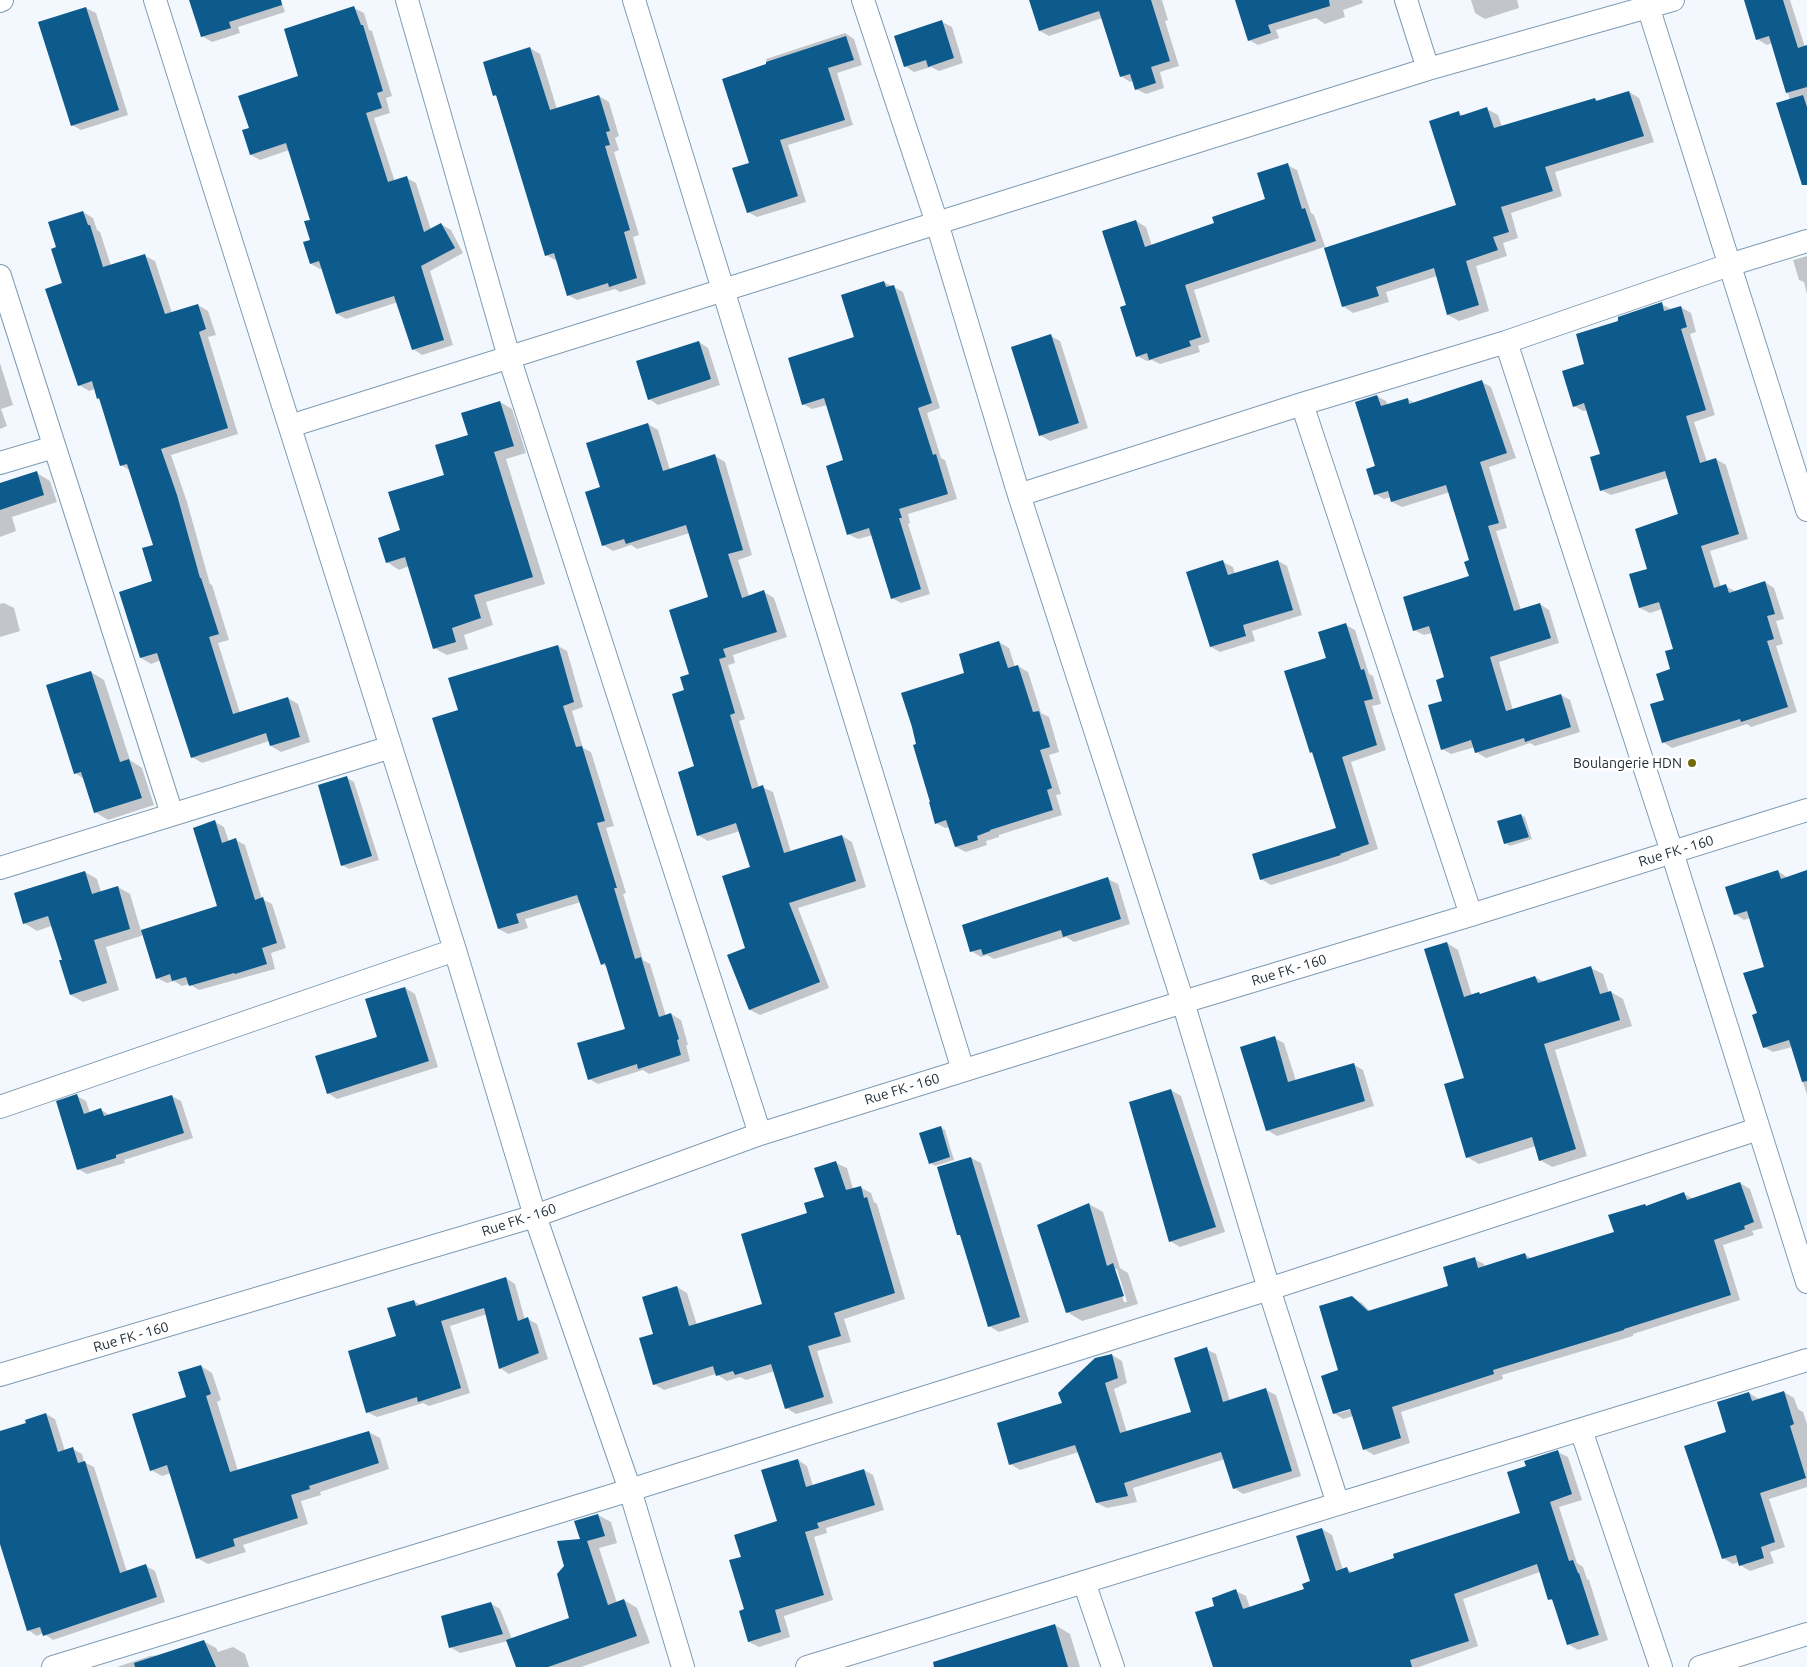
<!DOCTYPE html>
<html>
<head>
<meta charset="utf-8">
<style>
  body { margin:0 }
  canvas { display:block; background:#f2f8fd }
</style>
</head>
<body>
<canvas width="1807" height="1667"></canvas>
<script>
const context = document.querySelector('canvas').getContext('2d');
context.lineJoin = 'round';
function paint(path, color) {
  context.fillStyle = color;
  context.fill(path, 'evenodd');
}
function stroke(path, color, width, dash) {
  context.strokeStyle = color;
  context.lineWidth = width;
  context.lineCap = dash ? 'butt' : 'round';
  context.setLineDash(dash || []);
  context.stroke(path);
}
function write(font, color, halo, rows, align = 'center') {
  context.font = font + ' Ubuntu,sans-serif';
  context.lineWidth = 5;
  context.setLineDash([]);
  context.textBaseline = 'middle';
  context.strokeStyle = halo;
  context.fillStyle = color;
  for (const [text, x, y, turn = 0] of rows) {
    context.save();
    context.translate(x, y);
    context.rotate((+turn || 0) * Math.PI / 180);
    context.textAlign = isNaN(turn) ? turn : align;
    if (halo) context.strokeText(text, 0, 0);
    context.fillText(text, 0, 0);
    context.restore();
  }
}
paint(new Path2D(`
  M190 0H281L285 12 238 27 240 33 212 42 202 36Z
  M1030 0H1162L1168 20 1165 21 1179 66 1160 72 1164 88 1146 94 1136 89 1134 80 1130 82 1121 76 1102 18 1049 36 1040 31Z
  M1236 0H1362L1363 3 1343 10 1345 17 1325 24 1316 18 1276 30 1279 38 1258 45 1249 40Z
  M1471 0H1517L1519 8 1485 19 1475 13Z
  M1754 0H1790L1805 47 1807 46V169L1790 100 1772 43 1767 45 1757 39Z
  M86 8 96 13 128 115 81 130 72 125Z
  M354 8 364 13 369 30 372 31 392 96 386 98 390 113 374 118 395 182 407 178 416 183 431 230 441 224 451 230 463 253 430 271 453 345 422 355 413 349 398 302 346 319 337 314 322 268 320 269 311 264 312 220 289 150 260 160 251 155V129L300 77Z
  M942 22 952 27 963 63 939 71 931 67 914 72 905 66Z
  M845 33 854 39 862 65 837 73 853 125 788 145 806 202 757 217 748 212 750 164 768 65 766 59Z
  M530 48 540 54 557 109 599 96 609 102 619 136 615 138 619 150 614 152 639 235 633 237 646 284 620 292 615 289 577 300 568 295 557 261 546 255 498 97 494 95Z
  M1629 92 1639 98 1654 142 1555 172 1562 196 1511 213 1518 238 1503 243 1507 256 1476 266 1489 311 1459 321 1448 315 1437 276 1386 292 1389 302 1353 313 1343 306 1324 247 1194 290 1210 342 1198 346 1200 352 1160 364 1152 360 1147 361 1137 356 1127 306 1136 221 1146 227 1152 246 1215 224 1267 200 1287 165 1297 170 1311 213 1314 215 1326 249 1457 206 1459 113 1464 116 1487 109 1498 115 1502 127 1595 99 1599 102Z
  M83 212 93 218 97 230 100 232 111 266 145 256 155 261 172 313 198 305 208 311 216 335 208 337 238 434 171 455 187 502 210 584 212 585 229 640 218 643 240 713 288 698 298 704 310 742 281 752 271 746 269 741 202 763 192 757 161 660 151 664 141 658 153 582 155 546 131 471 121 465 100 400 98 398 95 389 89 391 79 385 57 248Z
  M1807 256V294L1804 282 1799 280 1793 260Z
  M884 282 903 292 940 408 927 413 941 458 945 460 957 499 908 514 910 523 908 524 930 594 901 603 892 598 873 535 858 539 848 534 844 461 827 405 812 409 803 404 856 338Z
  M1661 304 1671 309 1681 307 1691 313 1696 332 1690 334 1715 415 1694 422 1707 462 1716 459 1726 465 1748 539 1710 551 1721 587 1726 586 1736 592 1765 582 1774 588 1784 619 1776 621 1783 644 1776 646 1797 712 1751 727 1747 724 1672 748 1663 742 1666 700 1675 650 1662 609 1650 613 1640 608 1680 515 1668 478 1611 495 1601 490V455L1588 410 1583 411 1574 406 1586 365 1620 322Z
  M1051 336 1060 341 1088 428 1050 441 1040 435Z
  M699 342 708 348 720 385 658 405 649 399Z
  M0 363 13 405 1 409 7 426 0 429Z
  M1482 382 1491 387 1516 458 1489 467 1507 528 1496 531 1521 610 1540 604 1549 610 1559 643 1499 662 1513 710 1561 695 1570 700 1580 732 1535 746 1530 743 1486 758 1476 752 1475 747 1451 754 1442 749 1446 678 1432 633 1424 635 1414 630 1470 577 1471 561 1450 492 1402 507 1392 502 1391 497 1384 499 1375 494 1377 396 1386 401 1388 405 1407 399 1415 403Z
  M500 402 512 409 526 453 506 459 545 584 486 602 493 625 464 635 468 649 447 655 434 648 409 566 399 570 387 562 402 531 446 475 470 436Z
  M648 424 658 430 670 470 715 456 725 462 752 555 738 560 749 596 764 592 774 598 787 637 733 655 735 663 728 665 745 719 739 721 759 788 762 787 773 792 791 852 842 836 852 842 866 887 798 908 829 988 760 1015 750 1010 751 868 740 831 708 841 698 835 696 767 686 691 710 598 690 533 637 549 631 545 613 551 603 545 601 488Z
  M37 473 50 481 57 502 12 517 16 531 0 537V485Z
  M1278 561 1287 566 1302 615 1252 631 1255 641 1220 652 1211 647 1223 562 1233 567 1235 574Z
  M4 603 14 608 20 631 0 637V604Z
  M1346 625 1355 630 1369 674 1373 676 1381 704 1372 706 1386 750 1351 762 1378 849 1349 859V860L1271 885 1261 879 1337 829 1314 754 1311 752 1328 659Z
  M999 642 1009 648 1015 667 1018 666 1028 672 1041 713 1049 717 1059 752 1049 755 1061 794 1056 795 1062 815 999 835V837L986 841 987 845 966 852 956 847 950 827 945 828 936 823 966 674Z
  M558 646 567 651 583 707 572 711 583 748 591 752 614 826 606 828 626 893 623 894 643 960 650 964 666 1016 671 1014 681 1020 688 1045H686L690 1061 649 1074 643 1070 598 1084 589 1079 626 1029 607 967 602 964 581 902 525 919 528 928 508 934 499 929 459 711Z
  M91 672 104 680 130 760 142 768 154 805 108 820 95 812 84 779 75 773Z
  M347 778 354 782 379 860 349 869 342 865Z
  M1521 815 1525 817 1532 839 1510 846 1505 843Z
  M215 822 224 827 229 842 236 840 245 845 262 899 272 904 286 948 271 953 275 969 199 990 189 984 182 986 174 981 167 983 157 978 144 935 106 947 119 990 83 1002 71 995 63 960 51 926 37 931 24 923 85 872 97 879 101 892 118 887 130 894 141 931 218 907Z
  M1778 871 1788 878 1807 872V1095L1792 1047 1773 1052 1764 1047 1758 1014 1765 967 1750 918 1744 920 1735 914Z
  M1108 879 1118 884 1130 924 1074 942 1066 937 994 959 987 955 981 957 971 951Z
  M1447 943 1458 950 1472 996 1481 994 1535 977 1544 982 1591 968 1603 974 1609 993 1611 992 1623 999 1632 1026 1555 1050 1587 1156 1552 1167 1540 1160 1536 1146 1479 1164 1467 1157 1466 1079Z
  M405 988 415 994 438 1067 337 1099 328 1093 378 1038Z
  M1274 1038 1284 1043 1296 1081 1353 1064 1363 1070 1374 1106 1277 1136 1267 1130Z
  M1171 1090 1181 1096 1225 1232 1180 1247 1170 1241Z
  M77 1096 86 1101 90 1113 101 1110 110 1115 172 1096 181 1101 193 1138 124 1160 125 1163 87 1174 78 1169Z
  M941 1127 945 1130 954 1160 935 1166 931 1163Z
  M971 1158 981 1163 1029 1322 999 1332 989 1326 961 1236 959 1234Z
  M836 1163 847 1168 853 1189 860 1187 871 1193 874 1202 877 1204 905 1299 844 1319 851 1342 817 1351 833 1403 796 1414 786 1408 775 1371 746 1380 740 1377 727 1381 716 1374 664 1390 654 1384V1335L677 1287 687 1293 697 1325 763 1305 809 1214 825 1198Z
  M1740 1183 1750 1189 1763 1228 1752 1231 1754 1235 1723 1245 1740 1300 1633 1334V1336L1502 1375 1503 1379 1401 1412 1410 1443 1374 1455 1364 1449 1354 1416 1343 1419 1334 1413 1352 1297 1362 1303 1371 1312 1450 1287 1474 1259 1484 1264 1485 1267 1525 1254 1532 1259 1615 1233 1645 1205 1647 1206 1684 1194 1694 1199ZM1357 1408 1339 1413V1411Z
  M1089 1204 1103 1212 1120 1268 1128 1273 1138 1304 1082 1321 1067 1312ZM1114 1269H1117L1127 1302H1124Z
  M506 1278 515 1284 525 1320 528 1319 537 1324 548 1359 509 1374 500 1368 487 1314 450 1326 470 1393 429 1406 423 1403 377 1417 367 1412 397 1337 414 1301 421 1305Z
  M1206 1349 1216 1354 1230 1401 1266 1390 1276 1395 1301 1476 1243 1494 1234 1488 1225 1459 1133 1488 1137 1502 1107 1508 1097 1503 1079 1452 1020 1470 1010 1464 1063 1403 1112 1355 1122 1361 1127 1383 1114 1389 1127 1433 1192 1413Z
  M201 1366 212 1373 221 1400 217 1402 238 1471 369 1432 380 1438 389 1469 320 1492 321 1495 301 1501 308 1524 243 1545 246 1552 208 1564 197 1558 171 1473 162 1476 151 1470 187 1398Z
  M1784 1392 1794 1398 1798 1409 1803 1412 1807 1424V1487L1769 1499 1785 1547 1770 1552 1774 1563 1750 1571 1740 1565 1739 1562 1733 1564 1723 1558 1728 1432 1749 1393 1759 1399Z
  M46 1414 55 1419 65 1451 73 1449 82 1454 84 1462 94 1467 127 1572 146 1566 155 1571 165 1602 53 1640 43 1633 37 1636 28 1630 0 1540V1432L28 1423Z
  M1558 1452 1568 1457 1582 1500 1559 1507 1577 1563 1583 1567 1587 1579 1589 1580 1608 1640 1578 1650 1568 1644 1555 1602 1549 1599 1540 1572 1463 1599 1478 1646 1419 1667H1215L1216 1606 1236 1591 1246 1596 1250 1608 1305 1589 1312 1582 1322 1529 1332 1535 1343 1570 1347 1569 1354 1573 1521 1513 1527 1467Z
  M798 1460 807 1466 813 1486 864 1470 873 1475 884 1510 826 1528 827 1533 814 1537 833 1600 784 1616 790 1637 759 1647 749 1642 741 1612 746 1610 742 1557 778 1522Z
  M598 1515 611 1522 617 1543 599 1548 617 1603 624 1600 637 1608 650 1643 581 1667H517L508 1641 460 1653 450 1647 490 1603 500 1609 512 1639 571 1619 565 1566Z
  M1055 1625 1070 1634 1080 1667H944Z
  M203 1641 216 1648 218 1652 233 1647 245 1654 249 1667H117L150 1656 162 1655Z`), '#0003');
paint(new Path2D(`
  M189 0H281L282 5 229 22 231 28 201 37Z
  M1029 0H1151L1170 61 1151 67 1156 83 1135 90 1130 74 1120 77 1099 11 1039 31Z
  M1235 0H1329L1330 6 1268 25 1271 33 1248 41Z
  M1744 0H1783L1798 48 1807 45V87L1786 93 1769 36 1756 40Z
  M354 6 361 25H363L383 91 377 93 382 108 366 113 388 182 407 176 424 232 441 223 455 248 421 266 444 340 412 350 394 296 336 314 319 261 310 264 303 242 310 240 304 221 310 220 286 143 250 155 242 130 249 128 238 96 298 76 284 29Z
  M86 7 119 110 71 126 38 22Z
  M942 20 954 58 928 67 926 60 904 67 894 36Z
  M846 36 854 60 828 68 845 120 780 140 798 196 747 213 732 168 749 163 722 79 766 64V62Z
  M530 47 550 110 599 95 610 131 606 132 610 145 605 146 630 230 624 232 637 278 609 287 608 283 567 296 554 253 545 256 496 95 493 96 483 62Z
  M1629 91 1644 136 1545 167 1553 191 1501 207 1509 232 1493 237 1498 250 1466 261 1479 305 1447 315 1434 268 1376 287 1379 296 1342 307 1324 248 1456 205 1429 121 1459 111 1460 116 1487 107 1494 128 1595 98 1596 101Z
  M1803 95 1807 107V185H1802L1776 103Z
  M1288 163 1302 209 1305 208 1316 241 1185 285 1201 337 1189 341 1191 346 1149 360 1147 353 1136 357 1120 307 1126 305 1102 231 1136 220 1145 247 1214 223 1212 217 1265 199 1257 173Z
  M83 211 88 225H90L103 267 145 254 165 314 198 304 206 329 199 332 228 428 161 449 177 495 200 578H201L219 634 209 637 233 714 288 697 300 737 270 746 266 733 191 758 157 653 140 658 119 592 152 581 142 548 153 545 127 464 120 466 99 398 97 399 92 381 78 386 45 289 62 283 51 249 56 247 48 222Z
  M884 281 886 287 894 285 932 403 918 408 933 455 936 454 948 494 899 509 902 518H899L921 589 891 599 869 528 847 535 826 466 843 460 824 398 802 405 788 358 854 337 841 295Z
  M1662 302 1664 311 1681 306 1687 327 1681 329 1706 410 1686 416 1700 463 1716 458 1739 534 1701 546 1714 588 1726 584 1729 593 1765 581 1775 614 1767 616 1774 639 1767 641 1788 707 1741 722 1740 719 1662 743 1650 704 1664 700 1656 674 1670 669 1665 651 1673 649 1659 602 1639 608 1629 574 1647 569 1635 529 1678 514 1665 471 1600 491 1590 457 1600 454 1584 403 1573 407 1562 371 1584 364 1576 334 1618 321V317Z
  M1051 334 1079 423 1039 436 1011 347Z
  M699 341 711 379 648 400 636 361Z
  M1482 380 1507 453 1480 462 1499 523 1488 526 1514 611 1540 603 1551 638 1490 657 1506 711 1561 694 1571 727 1525 742 1524 738 1475 753 1471 740 1441 750 1428 705 1442 701 1436 680 1444 677 1429 626 1413 631 1403 597 1469 576 1464 562 1469 560 1446 485 1391 502 1388 491 1374 495 1366 469 1375 466 1355 402 1377 395 1381 406 1408 398 1409 404Z
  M500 401 514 446 494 452 533 577 474 595 481 618 452 628 456 642 433 649 405 557 386 563 378 538 400 530 388 492 444 475 435 445 468 435 461 413Z
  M648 423 663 471 715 454 743 550 728 554 742 598 764 590 777 632 723 649 726 657 719 659 735 713 730 715 752 789 763 785 784 853 842 835 856 881 789 903 820 982 749 1010 727 955 745 948 722 876 750 867 736 823 697 836 678 772 694 766 672 694 684 690 680 677 689 674 669 610 708 597 686 525 626 544 624 539 602 546 585 492 600 487 586 443Z
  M37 471 44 495 0 510V483Z
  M1223 560 1228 575 1278 560 1293 610 1243 625 1246 636 1210 647 1186 572Z
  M1346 623 1361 670 1364 669 1373 699 1364 701 1377 745 1342 757 1369 844 1340 854 1341 855 1260 880 1252 854 1336 828 1312 752 1310 753 1284 671 1326 658 1318 632Z
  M999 641 1008 668 1018 665 1033 712 1039 711 1050 747 1040 750 1052 788 1047 790 1053 810 990 830V831L977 836 978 840 955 847 946 820 935 824 929 802H930L913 745 916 744 912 727 901 693 964 673 959 654Z
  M558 645 574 702 563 706 576 747 582 746 605 821 597 823 617 888H614L635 959 641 957 659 1017 671 1013 679 1039 677 1040 681 1055 638 1069 637 1064 588 1080 577 1043 625 1029 605 963 601 965 577 895 516 914 519 923 498 929 432 718 458 710 448 678Z
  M91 671 120 762 129 759 142 798 94 813 81 772 74 774 46 685Z
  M347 776 372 856 341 866 318 785Z
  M1521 814 1529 837 1504 844 1497 821Z
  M215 820 222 843 236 838 255 900 263 897 277 943 262 948 267 964 235 974 234 973 189 986 186 977 172 981 170 974 156 979 141 930 217 906 193 828Z
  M1778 870 1781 879 1807 870V1081L1802 1082 1789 1040 1763 1048 1752 1015 1757 1013 1743 973 1764 967 1747 911 1734 915 1725 887Z
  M85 871 92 894 118 886 130 929 94 940 107 983 70 995 59 960H62L48 916 23 924 14 893Z
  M1108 877 1121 919 1063 937 1061 930 983 955 981 949 970 952 962 925Z
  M1447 942 1464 997 1479 992 1480 994 1535 976 1538 983 1591 966 1600 994 1611 991 1620 1020 1544 1044 1576 1149 1539 1161 1532 1137 1466 1158 1444 1084 1464 1078 1424 949Z
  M405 987 429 1061 327 1094 315 1056 377 1037 365 999Z
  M1275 1036 1288 1082 1354 1063 1365 1101 1266 1131 1240 1047Z
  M1171 1089 1216 1227 1169 1242 1129 1102Z
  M77 1094 84 1114 101 1108 104 1116 172 1095 184 1133 116 1155V1158L77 1170 56 1101Z
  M941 1126 950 1157 929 1164 919 1133Z
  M971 1157 1020 1317 988 1327 960 1235H957L937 1167Z
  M836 1161 846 1190 861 1186 864 1198 867 1197 895 1293 834 1313 841 1336 808 1346 824 1397 785 1409 771 1364 735 1375 733 1371 716 1376 713 1366 653 1385 639 1338 653 1334 642 1297 677 1286 689 1326 762 1304 741 1234 807 1213 804 1203 824 1197 814 1168Z
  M1740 1182 1754 1222 1744 1226 1745 1229 1714 1240 1731 1295 1624 1329V1330L1493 1370 1494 1374 1392 1407 1401 1438 1363 1450 1350 1409 1333 1414 1321 1376 1338 1370 1319 1306 1352 1296 1368 1311 1448 1286 1443 1267 1475 1257 1478 1268 1525 1253 1527 1259 1614 1232 1608 1215 1645 1204 1646 1206 1684 1192 1687 1200Z
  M1089 1203 1107 1266 1113 1263 1124 1296 1066 1313 1037 1225Z
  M506 1277 518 1321 528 1317 539 1353 499 1369 484 1308 441 1321 461 1388 418 1402 417 1397 366 1413 348 1351 396 1336 387 1308 414 1300 416 1306Z
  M1207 1347 1223 1402 1266 1388 1292 1471 1233 1489 1221 1452 1124 1483 1128 1496 1096 1503 1075 1445 1009 1465 997 1423 1062 1403 1058 1393 1095 1358 1112 1354 1118 1378 1105 1383 1120 1433 1191 1412 1174 1358Z
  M201 1365 211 1394 206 1396 230 1472 369 1431 379 1463 309 1486 310 1489 291 1495 298 1518 233 1539 235 1546 196 1559 167 1465 150 1471 132 1414 186 1397 178 1372Z
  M1784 1391 1794 1424 1790 1426 1806 1478 1760 1493 1775 1542 1761 1547 1764 1558 1739 1566 1736 1555 1722 1559 1684 1446 1726 1432 1717 1402 1749 1392 1752 1401Z
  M46 1413 58 1452 73 1447 78 1463 85 1461 120 1573 146 1564 157 1597 43 1636 40 1627 27 1631 0 1544V1431L26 1423 25 1420Z
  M1558 1450 1572 1494 1550 1502 1569 1561 1573 1560 1578 1573H1579L1599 1635 1567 1645 1552 1599 1548 1600 1537 1564 1454 1594 1469 1641 1410 1660 1412 1667H1213L1195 1612 1214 1606 1212 1598 1236 1589 1243 1609 1304 1589 1302 1584 1310 1581 1296 1536 1322 1528 1336 1571 1347 1567 1349 1573 1394 1558 1393 1554 1520 1513 1507 1472 1526 1466 1524 1461Z
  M798 1459 806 1487 864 1469 875 1505 817 1523 819 1528 805 1532 824 1595 775 1610 781 1632 748 1642 739 1611 744 1609 729 1560 741 1557 734 1535 777 1521 761 1470Z
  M598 1514 605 1536 587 1541 608 1605 624 1599 637 1636 548 1667H516L506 1640 569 1618 557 1574 564 1566 557 1541 580 1539 574 1521Z
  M491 1602 503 1634 449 1648 441 1616Z
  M1055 1624 1068 1667H934L933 1662Z
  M204 1640 216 1667H135L134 1663Z`), '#0d5a8c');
const street = new Path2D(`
  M155 0 455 950 535 1216 630 1490 683 1667
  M407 0 509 357 760 1134
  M634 0 963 1070
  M863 0 937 223 1019 495 1183 1002 1269 1289 1338 1504
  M1406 0 1428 69
  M1646 0 1807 510
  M0 1 2 0
  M0 276 172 814
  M1506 342 1672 852 1807 1282
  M1302 404 1471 915
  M290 426 1428 69 1673 0
  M0 463 54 447
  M1019 495 1302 404 1506 342 1729 265 1807 241
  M0 868 391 747
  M0 1107 455 950
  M0 1375 535 1216 760 1134 1183 1002 1471 915 1807 810
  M1581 1430 1661 1667
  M1084 1582 1113 1667
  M53 1667 630 1490 1269 1289 1758 1129
  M807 1667 1807 1360
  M1700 1667 1807 1634`);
stroke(street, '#7f9bb3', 24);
stroke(street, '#fff', 22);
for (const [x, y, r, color] of [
  [1692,763,5,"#726c07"]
]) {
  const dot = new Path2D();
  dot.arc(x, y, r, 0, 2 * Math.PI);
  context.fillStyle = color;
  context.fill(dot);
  stroke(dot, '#fff', 2);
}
write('14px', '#1d2832', '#fff', [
  ["Boulangerie HDN",1682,763]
], 'right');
write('14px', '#1d2832', '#fff', [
  ["Rue FK - 160",1676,851,-17],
  ["Rue FK - 160",1289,970,-17],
  ["Rue FK - 160",902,1089,-17],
  ["Rue FK - 160",519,1220,-18],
  ["Rue FK - 160",131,1337,-16]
]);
</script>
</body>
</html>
